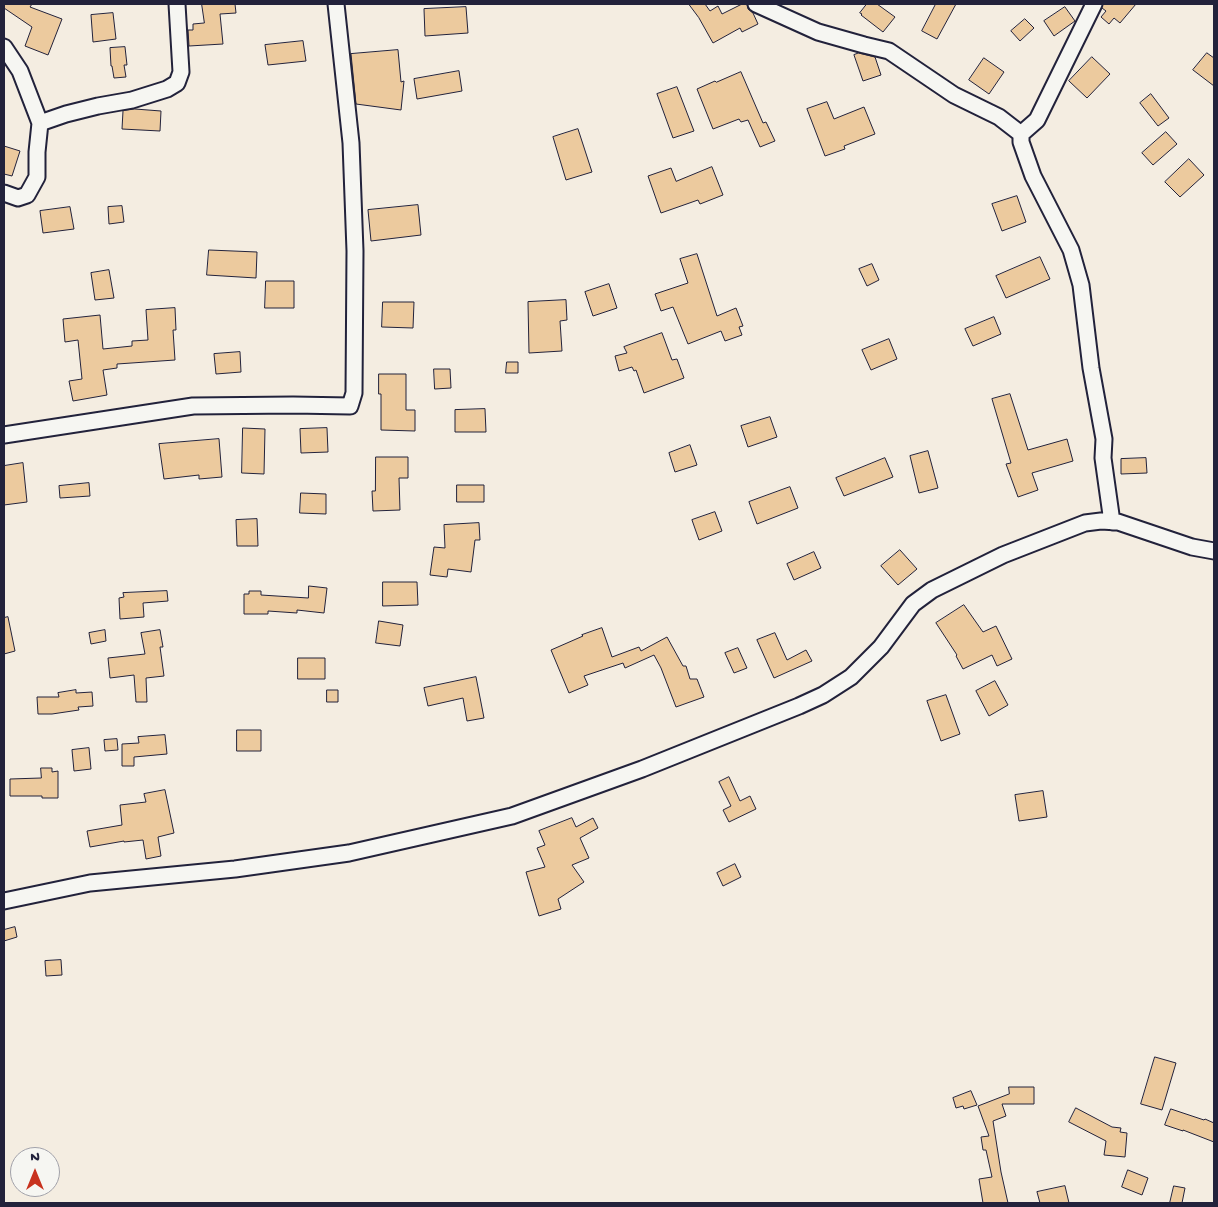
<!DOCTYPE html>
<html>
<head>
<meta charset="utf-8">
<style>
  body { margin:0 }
  #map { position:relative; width:1218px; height:1207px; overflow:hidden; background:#f4ede1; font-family:"Gochi Hand",sans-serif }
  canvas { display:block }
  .frame { position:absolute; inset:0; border:5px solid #22223b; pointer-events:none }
  .north { position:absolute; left:10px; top:1147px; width:50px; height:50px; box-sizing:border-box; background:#f6f6f2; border:1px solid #a1a1a9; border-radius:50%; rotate:0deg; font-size:14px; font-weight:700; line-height:20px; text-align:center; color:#22223b }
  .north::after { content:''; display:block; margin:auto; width:18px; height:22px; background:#c8321e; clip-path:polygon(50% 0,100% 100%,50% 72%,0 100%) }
</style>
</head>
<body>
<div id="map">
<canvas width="1218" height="1207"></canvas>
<div class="frame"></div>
<div class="north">N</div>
</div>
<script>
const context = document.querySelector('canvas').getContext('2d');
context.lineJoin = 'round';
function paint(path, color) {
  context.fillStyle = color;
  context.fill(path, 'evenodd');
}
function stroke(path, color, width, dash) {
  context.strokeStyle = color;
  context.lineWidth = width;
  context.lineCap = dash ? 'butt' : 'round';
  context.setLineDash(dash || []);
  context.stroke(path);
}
const building = new Path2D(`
  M4 4H32L30 7 62 19 48 55 25 46 32 27 4 8Z
  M202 4H235L236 13 220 14 223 44 189 46 188 30H193V24L204 23Z
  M689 4H705L710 11 718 6 722 14 742 4H747L748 9 753 13 758 24 742 32 740 28 713 43 699 18Z
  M867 4H877L895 17 883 32 861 15 862 14 860 13Z
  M936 4H956L937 39 922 31Z
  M1103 4H1136L1120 23 1114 18 1109 24 1101 17 1106 11 1102 8Z
  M466 7 468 33 425 36 424 9Z
  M1065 7 1075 21 1054 36 1044 21Z
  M113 13 116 39 93 42 91 15Z
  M1025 19 1034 28 1020 41 1011 31Z
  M303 41 306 61 268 65 265 45Z
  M125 47 127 65H124L126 77 114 78 112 66H111L110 48Z
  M398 50 401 82 404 81 401 110 356 104 351 54Z
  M859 53 875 57 881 75 863 81 854 55Z
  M1207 53 1214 58V86L1193 70Z
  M1092 57 1110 74 1087 98 1069 81Z
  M984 58 1004 72 989 94 969 80Z
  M459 71 462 91 417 99 414 79Z
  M741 72 763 123 766 122 775 141 760 147 748 120 741 122 739 119 713 129 697 89 715 81 716 82Z
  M677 87 694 131 673 138 657 94Z
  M1151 94 1169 118 1158 126 1140 103Z
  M827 102 834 119 864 107 875 134 844 146 845 149 825 156 807 109Z
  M135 109 161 111 160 131 122 129 123 111Z
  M578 129 592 172 566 180 553 137Z
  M1166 132 1177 144 1153 165 1142 153Z
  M4 146 20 151 12 176 4 174Z
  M1189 159 1204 175 1180 197 1165 182Z
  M712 167 723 195 700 204 698 200 661 213 648 176 671 168 676 181Z
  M1017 196 1026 222 1002 231 992 204Z
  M418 205 421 235 371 241 368 210Z
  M122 206 124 222 109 224 108 207Z
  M70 207 74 229 43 233 40 211Z
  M209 250 257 252 256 278 207 275Z
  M697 254 717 316 736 308 743 326 739 327 742 335 725 341 721 331 688 344 673 307 661 311 655 294 688 283 680 259Z
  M1040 257 1050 279 1006 298 996 276Z
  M872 264 879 280 867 286 859 269Z
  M109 270 114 298 95 300 91 273Z
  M266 281H294V308H265Z
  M609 284 617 308 593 316 585 292Z
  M566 300 567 320 560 321 562 351 529 353 528 302Z
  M383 302H414L413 328 382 327Z
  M175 308 176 330H173L175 360 117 364V368L103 370 107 395 73 401 69 381 82 379 78 340 65 342 63 319 100 315 103 349 132 346V341L148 340 146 310Z
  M994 317 1001 334 973 346 965 329Z
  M662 333 672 360 677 359 684 378 644 393 636 370 634 371 632 367 619 371 615 356 627 353 624 347Z
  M889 339 897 359 871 370 862 350Z
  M240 352 241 372 216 374 214 354Z
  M507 362H518V373H506Z
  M434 369H450L451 388 435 389Z
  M379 374H406V410H415V431L381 430V394H379Z
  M1010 394 1028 450 1067 439 1073 461 1032 473 1038 490 1018 497 1006 464 1011 463 992 399Z
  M485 409 486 432H455V410Z
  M770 417 777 437 748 447 741 426Z
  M243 428 265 429 264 474 242 473Z
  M327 428 328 452 301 453 300 429Z
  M219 439 222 477 199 479V475L164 479 159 444Z
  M690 445 697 465 675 472 669 453Z
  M928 451 938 488 919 493 910 456Z
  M376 457H408V478H399L400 510 373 511 372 491H375Z
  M885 458 893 477 844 496 836 478Z
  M1146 458 1147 473 1121 474V459Z
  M23 463 27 502 4 505V466Z
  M89 483 90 496 60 498 59 486Z
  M457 485H484V502H457Z
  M790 487 798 508 757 524 749 502Z
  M301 493 326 494V514L300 513Z
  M715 512 722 531 699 540 692 520Z
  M257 519 258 546H237L236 520Z
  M479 523 480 540H475L471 572 448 569 447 577 430 575 434 547 445 548 444 525Z
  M900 550 917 569 898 585 881 566Z
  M814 552 821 568 794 580 787 564Z
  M383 582H417L418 605 383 606Z
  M309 586 327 588 324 613 297 610V613L268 611V614H244V594H249V591H261V595L308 598Z
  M167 591 168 601 143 603 144 617 120 619 119 598 124 597 123 593Z
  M964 605 983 632 996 626 1012 659 997 666 992 655 963 669 956 656 957 655 936 623Z
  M8 617 15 651 4 654V618Z
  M379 621 403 625 400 646 376 643Z
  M602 628 612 657 639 647 641 651 667 637 683 666H686L690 679H697L704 697 676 707 661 668 654 655 625 668 623 663 584 676 588 685 569 693 551 650 583 636 582 635Z
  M105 630 106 641 91 644 89 633Z
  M160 630 163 647H160L164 676 146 678 147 702H136L134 675 110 678 108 658 145 654 141 633Z
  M775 633 787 660 806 650 812 661 774 678 757 640Z
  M738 648 747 668 734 673 725 653Z
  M298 658H325V679H298Z
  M476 677 484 718 467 721 463 698 428 706 424 688Z
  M995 681 1008 705 989 716 976 691Z
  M76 690V693L92 692 93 706 78 707 79 710 52 714H38L37 697H59L58 693Z
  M327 690H338V702H327Z
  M946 695 960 734 941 741 927 701Z
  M237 730H261V751H237Z
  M165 735 167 754 134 757V766H122V744L139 743 138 737Z
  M117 739 118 750 105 751 104 740Z
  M89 748 91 769 74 771 72 750Z
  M41 768H52V772L58 771V798H42V796H10V779L41 778Z
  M729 777 740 801 750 796 756 809 729 822 723 810 731 806 719 782Z
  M165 790 174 833 158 837 161 856 146 859 143 840 124 842V841L90 847 87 831 122 825 120 805 146 802 144 794Z
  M1043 791 1047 817 1019 821 1015 795Z
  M572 818 576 827 593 818 598 828 580 838 589 858 572 865 584 882 558 899 561 909 539 916 526 872 545 867 537 848 545 845 539 831Z
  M735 864 741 877 723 886 717 873Z
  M15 927 17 937 4 941V930Z
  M61 960 62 975 46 976 45 961Z
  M1155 1057 1176 1063 1162 1110 1141 1104Z
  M1009 1087H1034V1104H1002L1006 1116 993 1121 1001 1172 1008 1203H983L979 1179 992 1177 986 1150H983L981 1137 989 1136 978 1106 1009 1094Z
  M971 1091 977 1105 964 1109 963 1106 956 1108 953 1098Z
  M1076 1108 1112 1127 1121 1128 1120 1132 1127 1133 1125 1157 1104 1155 1106 1141 1069 1122Z
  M1171 1109 1204 1120 1205 1119 1214 1123V1142L1183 1130V1131L1165 1125Z
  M1128 1170 1148 1178 1142 1195 1122 1187Z
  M1065 1186 1069 1203H1040L1037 1192Z
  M1174 1186 1185 1188 1182 1203H1170Z`);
paint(building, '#ecca9e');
stroke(building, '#22223b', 1);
const minor = new Path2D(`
  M756 4 818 32 864 45 889 51 954 95 999 117 1021 134
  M1094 4 1037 120 1021 134V142L1033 176 1071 250 1081 285 1091 368 1104 439 1103 458 1112 522
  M4 47 20 71 40 123 37 152V177L27 195 18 198 4 193
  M40 123 66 114 98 106 132 100 167 89 177 83 181 72 177 4
  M4 435 193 406 293 405 350 406 354 393 355 251 351 143 336 4
  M4 901 90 883 235 869 349 853 512 816 642 769 799 706 823 695 851 677 881 647 913 604 932 590 1003 555 1085 523 1101 521 1118 522 1192 547 1214 551`);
stroke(minor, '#22223b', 19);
stroke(minor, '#f6f6f2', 15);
</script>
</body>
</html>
